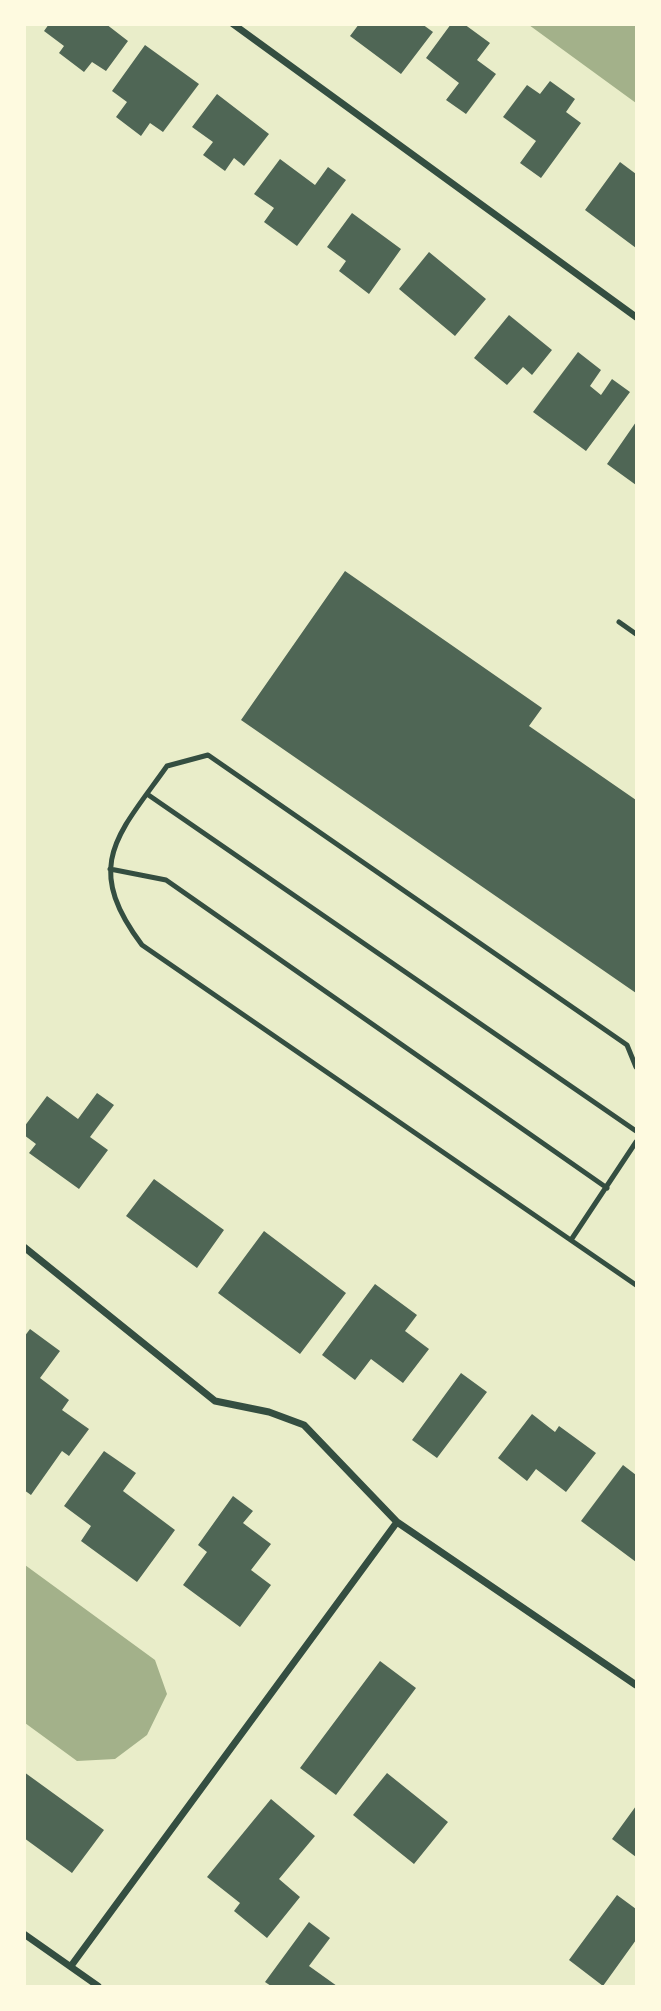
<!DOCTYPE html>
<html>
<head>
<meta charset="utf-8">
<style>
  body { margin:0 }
  #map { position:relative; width:661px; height:2011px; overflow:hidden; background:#e9edc9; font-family:"Nunito Sans",sans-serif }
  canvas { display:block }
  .frame { position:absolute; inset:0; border:26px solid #fefae0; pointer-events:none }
</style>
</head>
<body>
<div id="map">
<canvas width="661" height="2011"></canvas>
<div class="frame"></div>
</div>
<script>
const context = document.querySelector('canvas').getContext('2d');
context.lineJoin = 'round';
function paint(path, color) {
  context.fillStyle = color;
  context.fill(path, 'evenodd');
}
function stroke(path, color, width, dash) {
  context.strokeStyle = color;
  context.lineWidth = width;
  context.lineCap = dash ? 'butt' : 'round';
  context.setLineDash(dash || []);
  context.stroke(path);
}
paint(new Path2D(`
  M529 25H636V103Z
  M25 1565 155 1660 167 1694 147 1735 115 1759 77 1761 25 1723Z`), '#a3b18a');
paint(new Path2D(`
  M49 24H106L128 41 106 71 92 62 84 72 59 53 64 46 44 31Z
  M359 24H422L433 32 401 74 350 36Z
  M451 24H464L490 43 477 60 496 74 466 114 446 100 459 83 426 58Z
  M145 45 199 84 163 132 150 123 141 136 116 117 127 102 112 91Z
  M550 81 575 99 566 112 581 123 541 178 520 163 536 141 503 117 527 85 540 94Z
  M217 94 269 134 244 166 234 158 225 171 203 155 213 142 192 127Z
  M280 159 315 185 328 167 346 180 297 246 264 222 274 208 254 194Z
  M620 162 636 174V248L585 210Z
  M352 213 401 249 369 294 339 271 346 261 327 247Z
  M429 252 486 299 455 336 399 289Z
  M509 315 552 350 532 375 523 367 507 385 474 358Z
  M578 352 601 370 590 386 601 395 612 379 630 392 586 451 533 412Z
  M636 422V485L607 464Z
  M345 571 542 708 529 726 636 800V993L241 720Z
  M97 1093 114 1105 90 1137 108 1150 79 1189 29 1153 36 1144 24 1135V1127L47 1096 78 1119Z
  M154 1179 224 1230 197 1268 126 1216Z
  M264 1231 346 1293 300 1354 218 1293Z
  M375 1284 417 1315 405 1331 429 1349 403 1383 371 1359 355 1380 322 1355Z
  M30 1329 60 1351 40 1378 69 1400 62 1410 89 1429 69 1456 62 1451 31 1495 24 1490V1337Z
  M461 1373 487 1392 437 1458 412 1440Z
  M532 1414 555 1432 559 1426 596 1453 566 1492 536 1469 527 1481 498 1458Z
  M104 1451 136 1473 123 1491 175 1530 137 1582 81 1541 91 1526 64 1506Z
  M623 1465 636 1475V1562L581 1521Z
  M233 1496 253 1511 243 1523 271 1544 251 1570 271 1585 240 1627 183 1585 207 1552 198 1545Z
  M380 1661 416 1688 336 1795 300 1768Z
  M24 1772 104 1830 72 1873 24 1838Z
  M387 1773 448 1822 414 1864 353 1815Z
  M271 1799 315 1836 279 1879 300 1897 267 1938 234 1911 240 1903 207 1877Z
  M636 1806V1857L612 1839Z
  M617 1895 636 1909V1940L603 1986 569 1960Z
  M309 1922 330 1938 309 1966 337 1986H271L265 1982Z`), '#4f6655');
stroke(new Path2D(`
  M619 622 636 634
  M147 794 636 1131
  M110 869 166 880 607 1188
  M636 1067 627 1045 208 755 167 766C118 835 82 865 142 945L636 1285
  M571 1240 636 1142`), '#344e41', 5);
stroke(new Path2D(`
  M233 24 636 317
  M24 1247 215 1401 269 1412 304 1425 397 1522 636 1685
  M24 1934 98 1986
  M71 1966 397 1522`), '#344e41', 7);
</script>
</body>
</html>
